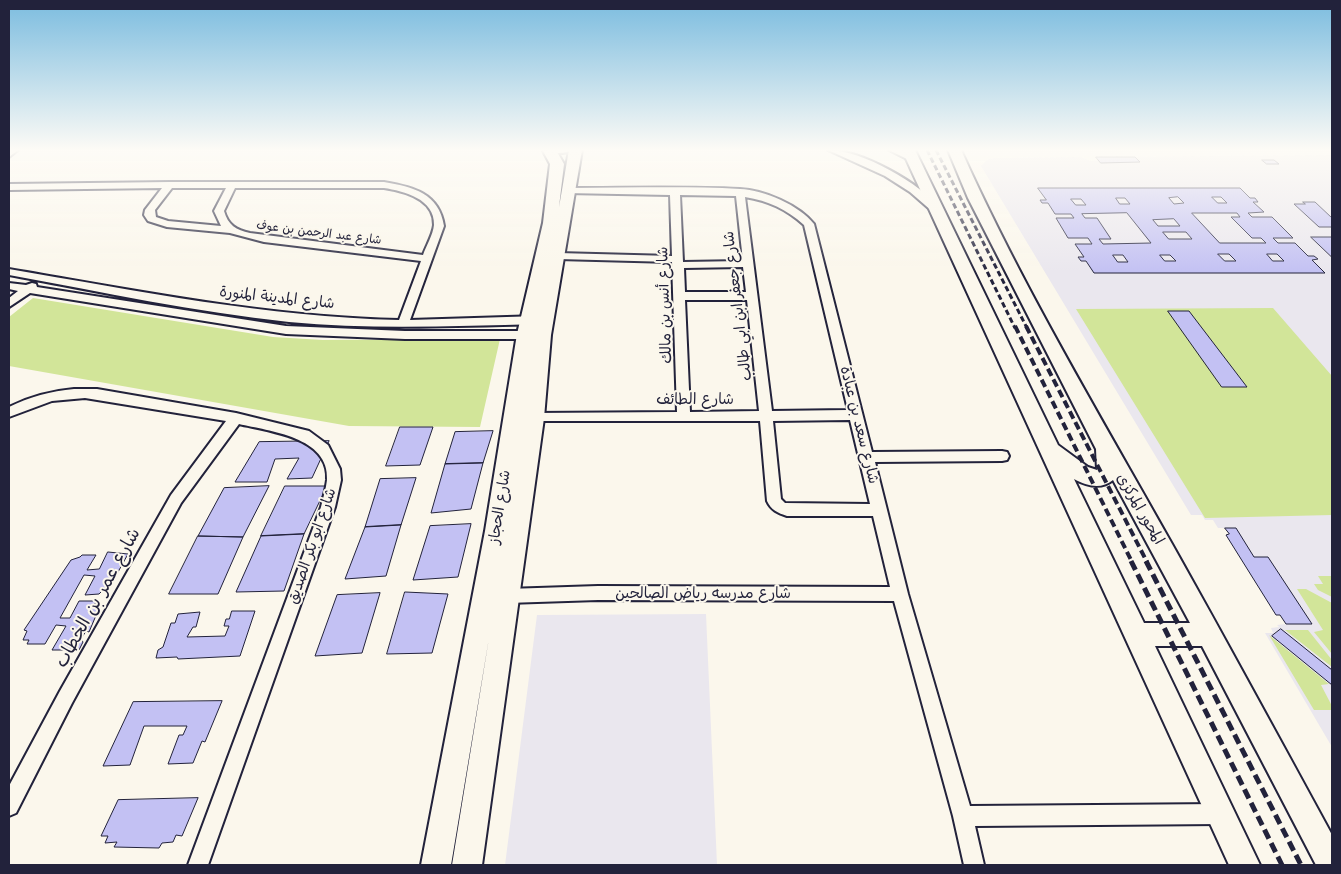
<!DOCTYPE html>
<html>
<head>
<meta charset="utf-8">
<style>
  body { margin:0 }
  #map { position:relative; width:1341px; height:874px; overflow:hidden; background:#fbf7ec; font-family:"Playpen Sans",sans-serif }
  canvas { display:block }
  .frame { position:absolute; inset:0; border:10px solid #22223b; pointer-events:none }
</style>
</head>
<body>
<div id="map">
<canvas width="1341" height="874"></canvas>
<div class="frame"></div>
</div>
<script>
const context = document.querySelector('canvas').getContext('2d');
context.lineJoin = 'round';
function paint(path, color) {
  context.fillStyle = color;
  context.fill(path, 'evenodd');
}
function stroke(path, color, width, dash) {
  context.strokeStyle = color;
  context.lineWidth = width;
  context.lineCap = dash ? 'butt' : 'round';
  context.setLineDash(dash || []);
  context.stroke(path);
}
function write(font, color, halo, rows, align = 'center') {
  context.font = font + ' "Playpen Sans","Playpen Sans Arabic",sans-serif';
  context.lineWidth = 4;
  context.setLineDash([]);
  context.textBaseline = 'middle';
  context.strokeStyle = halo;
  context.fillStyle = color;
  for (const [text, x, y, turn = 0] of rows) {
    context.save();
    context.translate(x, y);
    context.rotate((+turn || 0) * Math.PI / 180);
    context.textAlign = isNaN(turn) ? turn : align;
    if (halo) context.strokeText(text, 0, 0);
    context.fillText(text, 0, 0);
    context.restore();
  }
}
paint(new Path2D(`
  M1332 155V747L1265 633H1273L1271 628 1279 627 1277 625 1286 624 1280 615H1276L1226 535 1229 534 1225 528H1218L1213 520H1205L1202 515H1191L981 166 988 159 996 158 1081 157 1091 161 1098 160 1096 157Z
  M706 614 717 865H505L537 615Z`), '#eae7ee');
paint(new Path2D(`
  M33 298 273 337 323 340 500 339 480 427 349 426 9 366V317Z
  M1273 308 1332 376V515L1205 518 1076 309Z
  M1318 576H1332V597L1318 590 1314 584H1323Z
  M1297 589H1306L1332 603V654L1314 632 1323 630Z
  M1285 630H1308L1332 660V667Z
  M1269 635 1329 684 1321 685 1332 706V710H1314Z`), '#d2e599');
const building = new Path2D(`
  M1096 157H1135L1140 162 1101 163Z
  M1262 160H1274L1279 164H1267Z
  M1038 188H1240L1250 198H1255L1258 202H1253L1264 212 1248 213 1252 217H1272L1293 238H1273L1278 243H1295L1308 256H1314L1318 259 1312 260 1325 273H1094L1086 261H1081L1078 257H1084L1075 244H1092L1088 238H1068L1056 218H1074L1071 214H1055L1048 203H1042L1040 200H1046ZM1178 197 1184 203 1174 204 1169 198ZM1212 197H1221L1227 203H1218ZM1116 198H1125L1130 204H1120ZM1071 199H1081L1086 205H1076ZM1127 213 1151 243 1103 244 1099 239H1111L1097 218H1085L1082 214ZM1192 213H1237L1240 217H1231L1252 238H1261L1266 243H1220ZM1174 219 1180 226H1158L1153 220ZM1163 232H1186L1192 239H1169ZM1218 254H1229L1236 261H1225ZM1267 254H1277L1284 261H1273ZM1113 255H1123L1128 262H1118ZM1160 255H1170L1176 261H1165Z
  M1303 202H1315L1332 218V227H1319L1294 204H1305Z
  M1311 237H1332V257Z
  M1168 311H1189L1247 387H1222Z
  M400 427H433L420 465 386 466Z
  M493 431 483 463 445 464 455 432Z
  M329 441 312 478 287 479 299 458 275 459 267 482H235L259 442Z
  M483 463 471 509 431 513 445 464Z
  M416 478 401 525 365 527 380 479Z
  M269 486 243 537 198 536 224 488Z
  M285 486H327L304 534 261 536Z
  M471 524 458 577 413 580 430 526Z
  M401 525 386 576 345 579 365 527Z
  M1225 528H1236L1254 557H1268L1312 624H1286L1280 615H1276L1226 535 1229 534Z
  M304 534 284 591 236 592 261 536Z
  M198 536 243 537 218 594H169Z
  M108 552 128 554 108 590 104 589 99 594 85 595 95 576 84 575 60 618H70L79 601H96L94 607 100 606 89 632 86 631 81 639 83 642 79 650H52L66 626 56 625 45 644H27L29 640H23L27 631 24 630 71 560 80 557 82 555H96L87 570 99 569Z
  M405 592 448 594 432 653 387 654Z
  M380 593 362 653 315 656 337 595Z
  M232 611H255L240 656 178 659 177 657 156 658 158 650 163 647 171 623H175L178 614 200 612 196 627H193L187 637 225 636 229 626H224L226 619H229Z
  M1281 629 1332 670V685L1272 636Z
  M222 701 205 742 202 741 193 763 168 764 179 735H183L187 726H144L130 765 103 766 133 702Z
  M198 798 182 836 176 835 173 842 162 843 159 848 114 847 117 842 105 843 108 836H101L118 800Z`);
paint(building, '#c3c1f3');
stroke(building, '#22223b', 1);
const street = new Path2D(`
  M9 150H18L9 157Z
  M545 150H572C566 154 551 154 545 150Z
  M828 150C862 150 920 183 942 210L941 212H933L910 192 885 176Z
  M889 150H901L917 158 912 161 909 160Z
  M169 182H384C413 187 439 193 444 226L410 320 539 316 545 320 539 324C455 326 372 330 289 322 195 312 102 292 9 275V269C139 291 267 317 399 320L421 261 264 242 230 233 167 227 148 221 144 215 145 210 162 188 9 190V184ZM172 188H226L214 211 221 226 168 221 156 217 155 210ZM235 188H384C404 191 435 199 434 225 433 235 426 246 423 255L250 233C236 230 228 225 224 211Z
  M569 188C625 188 685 186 740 189 764 190 799 205 814 224L872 452 1002 451 1007 452 1009 456 1007 460 1002 461 875 462 908 594 970 806 1221 804 1228 807 1231 814 1228 821 1221 824 975 826 984 865H964L953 816 894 601 598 600 507 603 501 601 499 596 501 591 507 589 598 586 890 587 873 516H787C778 513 771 510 767 501L760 421H529L527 418 529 415 534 413 677 412 672 262 558 259 553 256 558 253 672 256 670 195 566 193V189ZM680 195 736 196 743 261 683 262ZM745 197C769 201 786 209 804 225L848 410 772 411ZM743 267 746 292H685L684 268ZM685 300H747L759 411 690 412ZM850 420 870 504 785 503 781 499 773 421Z
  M9 283 26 285 32 283 36 284 37 287 286 326 405 331H534L540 335 534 339H405L286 334 30 293 9 307V298L18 291 9 289Z
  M74 389H97L236 413 309 431 328 445 340 469 341 480 335 507 208 865H188L321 507C323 498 326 489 327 480 330 437 269 431 239 424L181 503 72 703 16 813 9 816V786L60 691 171 495 226 421 85 398 52 401 9 417V407C29 397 51 391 74 389Z`);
const secondary = new Path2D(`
  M556 150 564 164 559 207 569 150H582L551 335 544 418 482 865H452L489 638 451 865H421L485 531 517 334 543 223 550 164 543 151Z
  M902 150H915L1058 445 1088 467 1097 470 1096 449 968 198 948 150H961C1022 286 1099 414 1172 544 1226 640 1279 738 1332 835V865H1316L1202 646H1155L1260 865H1229ZM1074 479C1087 486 1101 490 1113 480L1190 623H1144Z`);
stroke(street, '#22223b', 4);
stroke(secondary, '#22223b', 4);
paint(street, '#fbf7ec');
paint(secondary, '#fbf7ec');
stroke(new Path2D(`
  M927 150 1015 328
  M936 150 1027 328`), '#22223b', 3, [5.5, 3]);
stroke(new Path2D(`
  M1015 326 1132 562
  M1026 326 1147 562`), '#22223b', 4, [8, 4]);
stroke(new Path2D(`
  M1131 561 1282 865
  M1146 561 1301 865`), '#22223b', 5, [10, 5]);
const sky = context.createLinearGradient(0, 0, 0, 273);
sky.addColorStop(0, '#7bbcdf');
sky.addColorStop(0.55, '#fdfbf6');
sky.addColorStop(1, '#fdfbf600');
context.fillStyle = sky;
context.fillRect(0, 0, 1341, 273);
write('12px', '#22223b', '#fbf7ec', [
  ["شارع عبد الرحمن بن عوف",319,233,7]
]);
write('15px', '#22223b', '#fbf7ec', [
  ["شارع المدينة المنورة",277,298,6],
  ["شارع أنس بن مالك",665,305,-92],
  ["شارع جعفر ابن ابي طالب",738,306,-97],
  ["شارع الطائف",695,400],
  ["شارع سعد بن عبادة",859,425,76],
  ["شارع الحجاز",500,507,-81],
  ["المحور المركزى",1140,509,60],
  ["شارع ابو بكر الصديق",312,546,-71],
  ["شارع مدرسه رياض الصالحين",703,594]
]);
write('18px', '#22223b', '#fbf7ec', [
  ["شارع عمر بن الخطاب",98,598,-61]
]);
</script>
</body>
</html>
